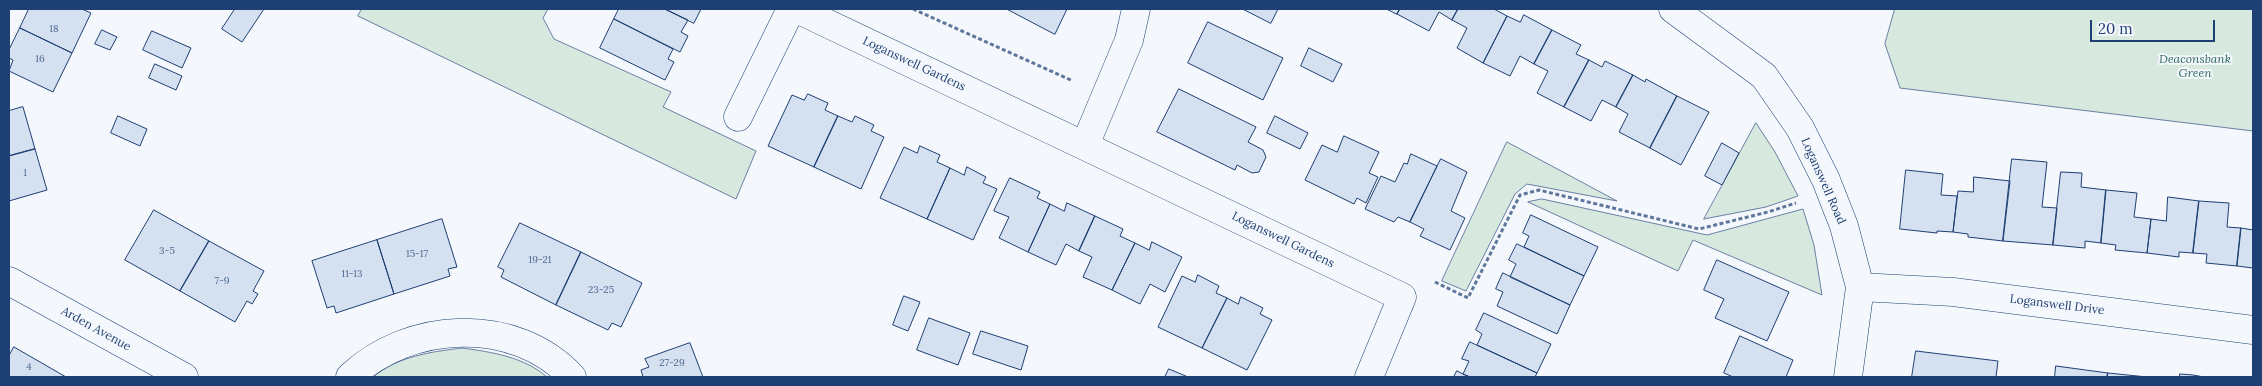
<!DOCTYPE html>
<html>
<head>
<meta charset="utf-8">
<style>
  body { margin:0 }
  #map { position:relative; width:2262px; height:386px; overflow:hidden; background:#f4f7fb; font-family:Lora,serif }
  canvas { display:block }
  .frame { position:absolute; inset:0; border:10px solid #1d3f73; pointer-events:none }
  .scale { position:absolute; left:2090px; top:20px; width:125px; height:22px; box-sizing:border-box; border:2px solid #1d3f73; border-top:0; padding-left:6px; font-size:15px; line-height:18px; white-space:nowrap; color:#1d3f73; -webkit-text-stroke:4px #f4f7fb; paint-order:stroke }
</style>
</head>
<body>
<div id="map">
<canvas width="2262" height="386"></canvas>
<div class="frame"></div>
<div class="scale">20 m</div>
</div>
<script>
const context = document.querySelector('canvas').getContext('2d');
context.lineJoin = 'round';
function paint(path, color) {
  context.fillStyle = color;
  context.fill(path, 'evenodd');
}
function stroke(path, color, width, dash) {
  context.strokeStyle = color;
  context.lineWidth = width;
  context.lineCap = dash ? 'butt' : 'round';
  context.setLineDash(dash || []);
  context.stroke(path);
}
function write(font, color, halo, rows, align = 'center') {
  context.font = font + ' Lora,serif';
  context.lineWidth = 4;
  context.setLineDash([]);
  context.textBaseline = 'middle';
  context.strokeStyle = halo;
  context.fillStyle = color;
  for (const [text, x, y, turn = 0] of rows) {
    context.save();
    context.translate(x, y);
    context.rotate((+turn || 0) * Math.PI / 180);
    context.textAlign = isNaN(turn) ? turn : align;
    if (halo) context.strokeText(text, 0, 0);
    context.fillText(text, 0, 0);
    context.restore();
  }
}
const green = new Path2D(`
  M362 9H548L543 18 554 39 671 92 663 107 756 151 736 199 358 16Z
  M1895 9H2253V131L1900 88 1885 44Z
  M1756 123 1775 152 1798 196 1766 207 1704 219Z
  M1507 142 1617 201 1527 184 1515 194 1466 291 1442 281Z
  M1542 199 1707 235 1803 209 1814 245 1822 295 1693 240 1678 271 1528 202Z
  M462 348C492 352 524 357 547 377H373C399 356 430 352 462 348Z`);
paint(green, '#d7e8df');
stroke(green, '#687fa3', 1);
const building = new Path2D(`
  M29 9H82L91 13 72 53 20 28Z
  M235 9H264L242 42 222 29Z
  M619 9H665L688 20 681 32 688 36 680 52 614 19Z
  M665 9H701L694 23Z
  M1007 9H1067L1055 34Z
  M1243 9H1278L1271 23Z
  M1387 9H1400L1397 14Z
  M1400 9H1458L1452 20 1439 12 1429 31 1397 14Z
  M1458 9H1494L1507 16 1483 63 1457 48 1467 28 1452 20Z
  M1524 15 1552 30 1534 64 1520 56 1510 76 1483 63 1507 16 1520 22Z
  M614 19 673 49 668 59 674 62 665 80 600 48Z
  M1208 22 1283 58 1263 100 1188 63Z
  M20 28 72 53 53 92 9 71 13 60 9 58V50Z
  M102 30 117 37 110 50 95 44Z
  M1552 30 1581 45 1576 54 1589 60 1564 107 1537 93 1548 71 1534 64Z
  M152 31 191 48 182 68 143 50Z
  M1309 48 1342 64 1333 82 1301 66Z
  M1589 60 1602 67 1605 61 1633 75 1616 107 1602 100 1591 121 1564 107Z
  M155 64 182 76 176 90 149 78Z
  M1633 75 1645 82 1646 79 1677 96 1650 148 1619 132 1628 114 1616 107Z
  M1179 89 1256 127 1248 142 1263 150 1266 157 1259 172 1252 173 1237 165 1235 170 1157 132Z
  M808 94 828 103 825 110 838 116 814 167 768 146 792 95 804 100Z
  M1677 96 1709 112 1681 165 1650 148Z
  M23 107 35 149 9 156V111Z
  M118 116 147 129 140 146 111 133Z
  M838 116 852 122 855 116 874 125 871 131 884 137 861 189 814 167Z
  M1275 116 1308 133 1300 149 1267 133Z
  M1344 136 1379 152 1369 173 1378 177 1366 203 1357 198 1354 204 1305 180 1322 145 1337 152Z
  M1722 143 1739 153 1722 185 1705 176Z
  M920 146 940 155 937 162 950 168 927 219 880 198 904 147 917 153Z
  M35 149 47 190 9 201V156Z
  M1411 154 1437 166 1410 222 1398 217 1394 222 1365 209 1381 176 1395 182 1404 163 1407 164Z
  M1441 159 1467 172 1451 211 1465 218 1450 250 1420 236 1424 229 1410 222Z
  M2012 159 2047 162 2042 207 2057 208 2053 245 2003 241Z
  M967 167 986 177 983 183 997 189 973 240 927 219 950 168 964 175Z
  M1906 170 1943 174 1941 195 1957 196 1953 232 1937 231V233L1900 229Z
  M2061 172 2082 173 2081 187 2106 190 2101 243 2085 241V248L2053 245Z
  M1974 177 2010 181 2003 241 1968 237V234L1953 232 1958 191 1973 192Z
  M1010 178 1040 192 1037 198 1050 204 1028 252 999 238 1009 217 994 211Z
  M2106 190 2137 193 2134 217 2151 219 2147 253 2115 250 2116 245 2101 243Z
  M2168 197 2199 201 2193 253 2179 252V257L2147 253 2151 219 2166 221Z
  M2199 201 2229 203 2227 227 2241 228 2237 266 2206 263 2207 254 2193 253Z
  M1067 203 1095 216 1079 251 1066 244 1056 265 1028 252 1050 204 1064 211Z
  M154 210 209 241 180 291 125 260Z
  M1531 215 1598 247 1584 276 1524 247 1529 236 1523 233Z
  M1095 216 1123 229 1120 236 1135 243 1112 290 1083 277 1092 257 1079 251Z
  M442 219 457 267 448 269 450 276 394 294 377 240Z
  M520 223 581 252 556 305 501 277 504 270 498 267Z
  M2241 228 2253 230V268L2237 266Z
  M377 240 394 294 336 313 334 306 327 308 312 261Z
  M209 241 264 271 253 291 258 294 252 304 247 301 235 322 180 291Z
  M1152 242 1182 257 1165 292 1150 284 1140 304 1112 290 1135 243 1149 250Z
  M1517 244 1584 276 1570 305 1510 277 1516 264 1509 260Z
  M581 252 642 283 621 327 612 323 608 330 556 305Z
  M1717 260 1789 292 1767 341 1715 318 1724 299 1704 290Z
  M1503 273 1570 305 1557 334 1497 306 1503 292 1496 289Z
  M1198 275 1219 286 1216 293 1227 298 1202 348 1158 327 1182 276 1195 282Z
  M904 296 920 302 908 331 893 325Z
  M1241 297 1263 308 1260 314 1272 320 1247 370 1202 348 1227 298 1238 304Z
  M1484 313 1551 344 1537 373 1477 345 1482 334 1476 330Z
  M929 318 970 333 958 365 917 350Z
  M981 331 1028 346 1021 370 973 354Z
  M1740 336 1793 360 1786 377H1733L1724 373Z
  M1470 342 1537 373 1535 377H1470L1463 374 1469 361 1462 359Z
  M690 343 703 377H643L641 370 649 367 645 359Z
  M14 347 66 377H9V356Z
  M1916 351 1998 361 1996 377H1912Z
  M2056 366 2108 373 2107 377H2055Z
  M1169 369 1188 377H1165Z
  M1457 371 1463 374 1470 377H1454Z
  M2108 373 2147 377H2107Z
  M2180 374 2193 375 2204 377H2180Z`);
paint(building, '#d5e0f0');
stroke(building, '#1d3f73', 1);
const minor = new Path2D(`
  M797 9 1402 297 1369 377
  M1673 9 1764 76 1800 128 1826 180 1844 226 1860 287 1848 377
  M738 117 791 9
  M1085 145 1129 40 1136 9
  M9 281 184 377
  M1860 287 1953 292 2253 330
  M350 377C408 321 515 315 572 377`);
stroke(minor, '#1d3f73', 29);
stroke(new Path2D(`
  M913 9 1073 81
  M1435 282 1468 298 1520 195 1539 190 1699 229 1768 212 1796 203`), '#5e769c', 3, [4, 2.5]);
stroke(minor, '#f4f7fb', 28);
write('10px', '#4b6792', null, [
  ["18",54,29],
  ["16",40,59],
  ["1",25,173],
  ["3-5",167,251],
  ["15-17",417,254],
  ["19-21",540,260],
  ["11-13",352,274],
  ["7-9",222,281],
  ["23-25",601,290],
  ["27-29",672,363],
  ["4",29,367]
]);
write('italic 12px', '#2c6c60', '#f4f7fb', [
  ["Deaconsbank",2195,60],
  ["Green",2195,74]
]);
write('12px', '#1d3f73', '#f4f7fb', [
  ["Loganswell Gardens",914,64,25],
  ["Loganswell Road",1823,181,66],
  ["Loganswell Gardens",1283,240,26],
  ["Loganswell Drive",2057,305,7],
  ["Arden Avenue",96,329,29]
]);
</script>
</body>
</html>
